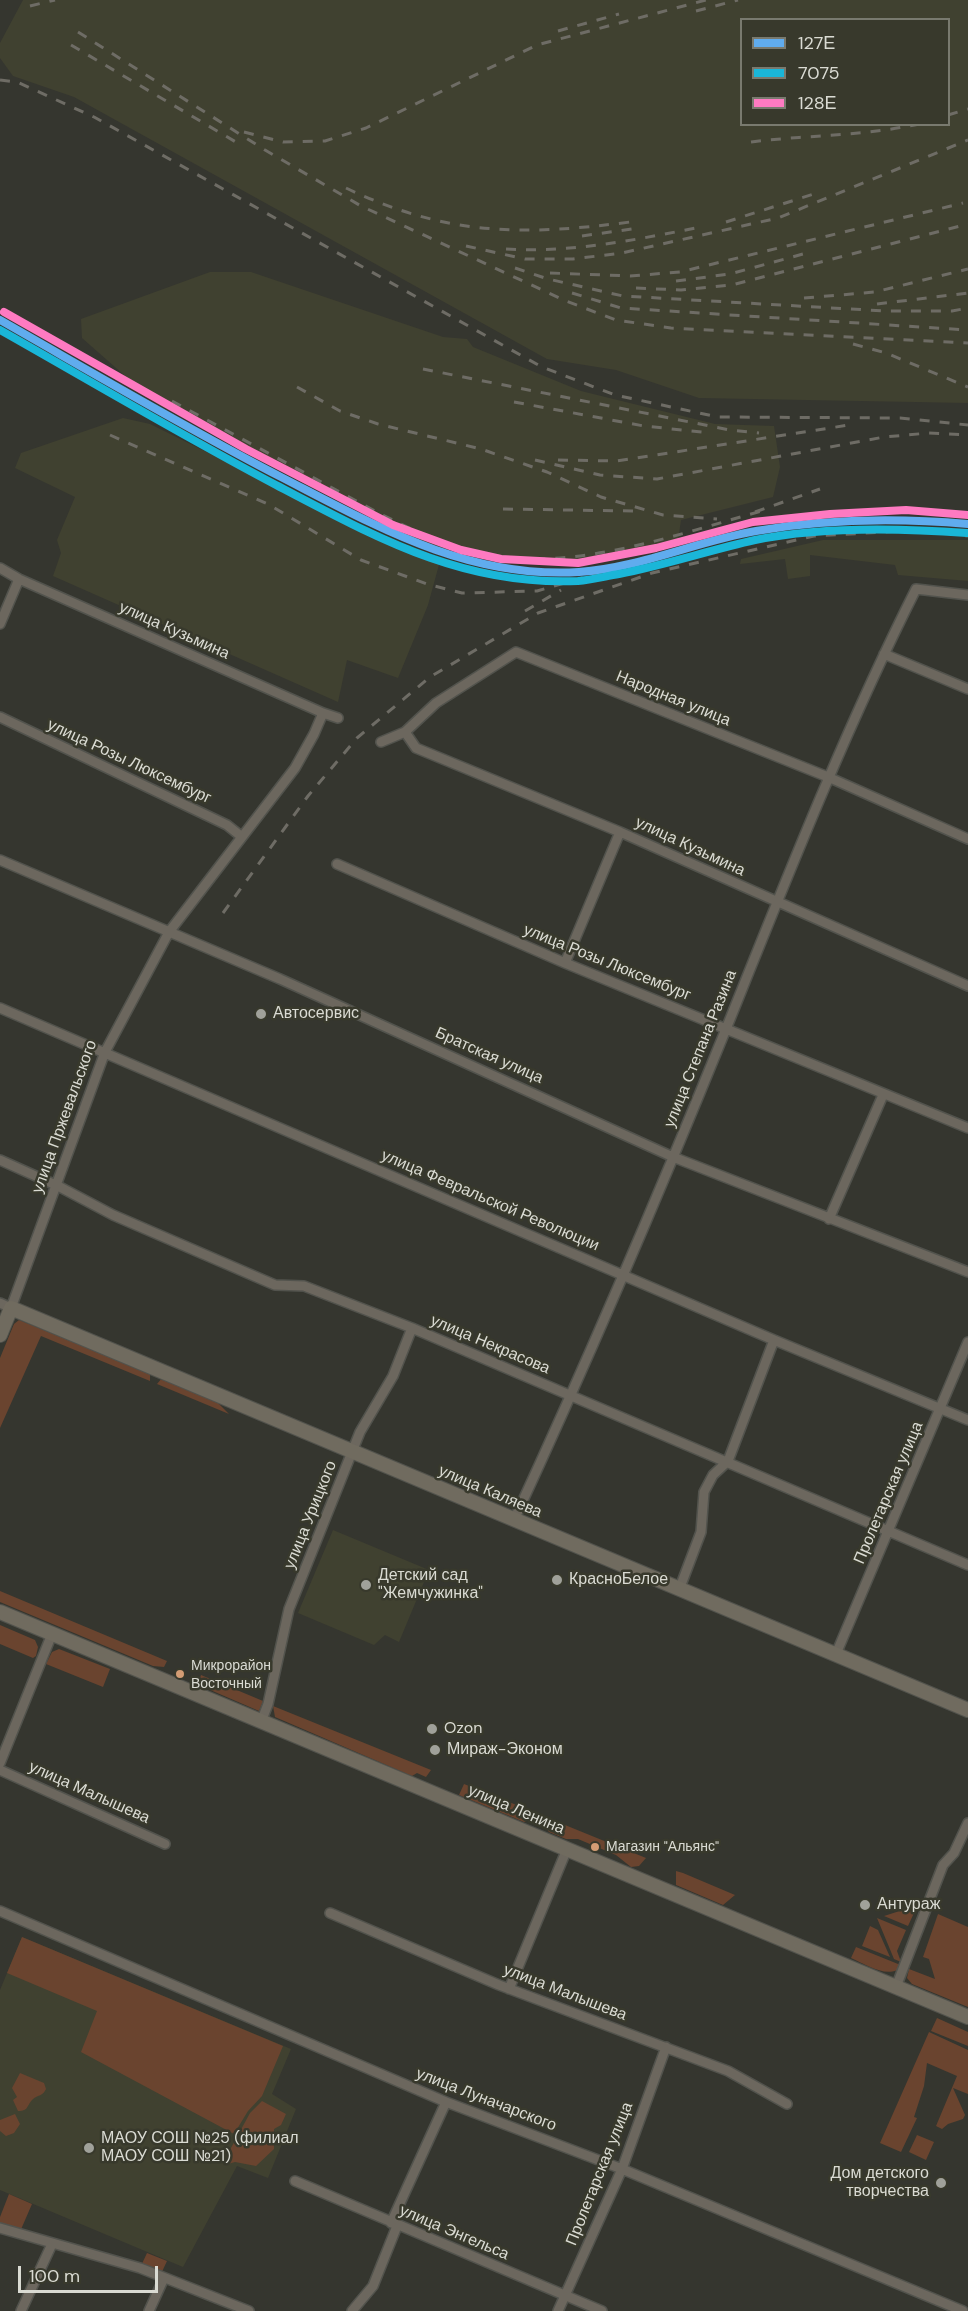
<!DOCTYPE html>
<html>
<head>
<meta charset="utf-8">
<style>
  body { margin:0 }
  #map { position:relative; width:968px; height:2311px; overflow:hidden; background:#35362f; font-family:"DM Sans",sans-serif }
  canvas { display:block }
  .legend { position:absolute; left:740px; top:18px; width:210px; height:108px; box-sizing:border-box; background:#38392c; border:2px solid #797a6f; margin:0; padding:8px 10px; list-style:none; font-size:18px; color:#dadbd3 }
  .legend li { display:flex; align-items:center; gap:12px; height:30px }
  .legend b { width:30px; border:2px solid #797a6f }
  .scale { position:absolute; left:18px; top:2266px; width:140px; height:27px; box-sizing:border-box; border:3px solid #dadbd3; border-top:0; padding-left:8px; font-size:18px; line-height:21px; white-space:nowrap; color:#dadbd3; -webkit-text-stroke:4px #38392c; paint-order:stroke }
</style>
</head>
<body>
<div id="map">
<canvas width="968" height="2311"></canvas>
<ul class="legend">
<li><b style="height:8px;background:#60acee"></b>127Е</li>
<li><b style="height:8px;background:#1ab6d8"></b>7075</li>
<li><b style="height:8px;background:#fe7ac1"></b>128Е</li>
</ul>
<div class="scale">100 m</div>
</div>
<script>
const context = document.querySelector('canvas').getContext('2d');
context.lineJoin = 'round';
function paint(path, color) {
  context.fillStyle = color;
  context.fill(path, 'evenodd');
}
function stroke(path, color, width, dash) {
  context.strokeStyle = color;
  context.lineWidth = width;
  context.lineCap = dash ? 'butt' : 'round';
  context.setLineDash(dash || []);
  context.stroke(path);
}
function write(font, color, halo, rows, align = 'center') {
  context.font = font + ' "DM Sans",sans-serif';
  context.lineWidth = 5;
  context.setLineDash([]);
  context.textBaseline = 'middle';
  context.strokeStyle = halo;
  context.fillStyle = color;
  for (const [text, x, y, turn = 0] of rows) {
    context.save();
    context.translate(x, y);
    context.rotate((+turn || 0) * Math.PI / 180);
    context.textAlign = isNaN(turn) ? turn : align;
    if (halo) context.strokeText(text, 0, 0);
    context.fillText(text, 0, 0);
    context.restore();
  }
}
paint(new Path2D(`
  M23 0H968V403L699 398 616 370 547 359 74 97 13 76 0 58V43ZM742 20H948V124H742Z
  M210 272H251L443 337 467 339 473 347 581 391 715 424 774 426 780 467 773 497 681 520 678 541 596 559 526 564 428 546 157 404 82 338 81 319Z
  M123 418 150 424 388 542 440 561 428 605 398 678 347 660 338 702 53 576 61 553 57 540 75 497 15 468 21 453Z
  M823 540H968V581L898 575 895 565 810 555V576L788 579 785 559 740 564 741 559Z
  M333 1530 429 1570 399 1642 385 1635 374 1645 298 1613Z
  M22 1937 291 2049 272 2094 296 2109 268 2178 237 2166 183 2267 0 2190V1990Z`), '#404130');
paint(new Path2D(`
  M19 1320 150 1373V1381L41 1336 0 1428V1358L14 1324Z
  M162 1378 213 1398 229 1414 157 1384Z
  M0 1591 167 1661 164 1667 153 1666 0 1602Z
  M0 1625 35 1640 38 1647 36 1656 33 1658 0 1644Z
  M59 1649 110 1669 103 1687 46 1664 52 1652Z
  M201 1675 263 1701 259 1711 208 1689 199 1681Z
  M273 1706 431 1770 426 1777 417 1773 412 1776 275 1717Z
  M464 1784 534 1812 531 1819 524 1822 459 1795Z
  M538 1814 646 1858 639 1866 631 1867 616 1855 578 1839H566L549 1832Z
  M676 1871 683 1873 735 1895 723 1905 676 1885Z
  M909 1908 914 1913 908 1926 884 1916Z
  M938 1914 968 1927V2007L912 1984 907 1978 909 1969 935 1979 929 1959 923 1957Z
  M877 1918 906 1930 897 1951 901 1962 894 1959Z
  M870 1926 878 1930 890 1957 862 1946Z
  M22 1937 283 2046 262 2096 248 2111 234 2134 81 2052 97 2011 7 1973Z
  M856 1947 903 1966C889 1980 867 1965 851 1958Z
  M937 2018 968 2032V2046L931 2031Z
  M929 2032 968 2050V2094L953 2088 965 2115 963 2119 948 2124 942 2129 936 2126 957 2076 927 2063 924 2086 914 2117 917 2118 901 2152 880 2143Z
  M20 2073 44 2083 46 2089C42 2097 39 2094 33 2099 26 2106 29 2111 18 2111L13 2100 17 2097 12 2088Z
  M262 2101 286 2114 281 2125 274 2129V2149L256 2166 235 2162 228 2164 225 2159 250 2113Z
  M15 2114 20 2124 14 2133 6 2136 0 2131V2120Z
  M917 2135 934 2142 926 2160 909 2152Z
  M9 2194 32 2204 19 2234 0 2228V2217Z
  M147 2253 167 2261 160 2276 140 2268Z`), '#6a442f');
const street = new Path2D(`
  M0 568 19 579 323 713 338 718
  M0 624 19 579
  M884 654 968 689
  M0 717 227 825 242 837
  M405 732 416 748 620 832 968 986
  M381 742 405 732 436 703 516 652 828 777 968 839
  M0 860 280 979 673 1157 968 1272
  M337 864 565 963 968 1128
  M565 963 620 832
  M0 1008 774 1340 968 1420
  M0 1160 58 1186 113 1215 275 1285 304 1286 412 1328 968 1565
  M829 1219 883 1095
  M0 1303 11 1308 105 1052 169 932 295 768 314 734 323 713
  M514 1520C589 1358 659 1194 726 1029 786 880 844 732 916 589L968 595
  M679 1590 701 1532 704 1492 713 1475 728 1461 774 1340
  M836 1654 968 1342
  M261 1722 268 1704 289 1609 360 1432 393 1376 412 1328
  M0 1763 52 1634
  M0 1770 165 1844
  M0 1911 446 2102 622 2169 963 2311
  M330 1913 499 1985 728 2071 787 2104
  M896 1987 943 1865 954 1853 968 1823
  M509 1989 567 1849
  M295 2181 602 2311
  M391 2223 446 2102
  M0 2228 140 2268 249 2311
  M21 2311 52 2244
  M149 2311 164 2278
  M352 2311 373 2286 397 2226
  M558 2311 622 2169 666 2047`);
const secondary = new Path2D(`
  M0 1335 11 1308 968 1710
  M0 1612 968 2017`);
stroke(street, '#52534d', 12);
stroke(secondary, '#52534d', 16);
stroke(street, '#6c675e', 9);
stroke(secondary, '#706b5f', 14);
stroke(new Path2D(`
  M30 6 55 0
  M696 11 738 0
  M558 31 619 14
  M78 32 265 150 361 206 566 301 616 320 671 328 968 343
  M71 45 241 145
  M0 80 17 82 94 117 542 367 615 395 718 417 900 418 968 425
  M948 115 968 109
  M244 132 283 142 325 141 366 128 537 45 706 0
  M751 142C807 135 864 136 919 124
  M346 188C447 236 522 236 630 222
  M726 222 820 192
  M582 236 639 228
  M466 246 525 259H573L622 253 778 218 968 140
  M506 249C571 253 634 240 696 228
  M515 268 548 279 623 296 885 311H952L968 308
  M550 273 630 276 680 272 963 203
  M676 281 730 274 803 254
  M636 288 681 290 732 285 968 224
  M572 293 621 308 968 330
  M804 298 875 292 968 269
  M877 304 968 293
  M853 344 886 353 968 387
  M423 369 730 430 759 433
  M297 387 340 411 378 424 481 449 547 472 601 497 663 515 717 519
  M172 401C220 427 268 453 316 479 386 517 457 561 540 559 616 557 689 531 762 511
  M514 402 644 426 711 433
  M110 435 268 504 361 560 427 584 462 593 537 591 609 570
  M535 460 600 475 657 479 884 437 929 433 968 435
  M558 460 617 461 849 425
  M503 509 633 511
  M755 512 820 489
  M603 573 658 557
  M525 611 561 590
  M223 913 308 796 357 738 430 677 538 613 652 573 814 536 920 530 968 536`), '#6e6c65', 3, [10, 10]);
stroke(new Path2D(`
  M0 320C93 373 186 428 281 477 376 526 467 579 579 572 639 568 697 541 756 531 825 519 898 518 968 524`), '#60acee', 8);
stroke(new Path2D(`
  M0 330C92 382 183 436 276 485 376 537 461 586 578 581 592 580 606 576 619 574 665 565 710 550 755 540 822 526 900 528 967 533`), '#1ab6d8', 8);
stroke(new Path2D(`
  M4 312 246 449 393 525 461 550 501 559 578 563 656 548 753 522 830 514 906 510 968 515`), '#fe7ac1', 8);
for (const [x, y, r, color] of [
  [261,1014,6,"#a0a19a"],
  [557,1580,6,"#a0a19a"],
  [366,1585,6,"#a0a19a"],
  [180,1674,5,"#d39c74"],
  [432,1729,6,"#a0a19a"],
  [435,1750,6,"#a0a19a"],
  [595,1847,5,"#d39c74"],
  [865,1905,6,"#a0a19a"],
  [89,2148,6,"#a0a19a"],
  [941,2183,6,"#a0a19a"]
]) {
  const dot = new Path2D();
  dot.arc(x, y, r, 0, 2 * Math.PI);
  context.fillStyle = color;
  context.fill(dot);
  stroke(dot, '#38392c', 2);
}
write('14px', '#dadbd3', '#38392c', [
  ["Микрорайон",191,1666],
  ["Восточный",191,1684],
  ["Магазин \"Альянс\"",606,1847]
], 'left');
write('16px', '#dadbd3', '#38392c', [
  ["улица Кузьмина",174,631,24],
  ["Народная улица",673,699,22],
  ["улица Розы Люксембург",129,762,25],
  ["улица Кузьмина",690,847,25],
  ["улица Розы Люксембург",607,963,22],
  ["улица Степана Разина",701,1049,-68],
  ["Братская улица",489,1056,24],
  ["улица Пржевальского",65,1117,-70],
  ["улица Февральской Революции",490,1201,23],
  ["улица Некрасова",490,1345,23],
  ["улица Каляева",490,1492,23],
  ["Пролетарская улица",889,1493,-67],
  ["улица Урицкого",311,1515,-68],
  ["улица Малышева",89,1793,24],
  ["улица Ленина",516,1810,23],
  ["улица Малышева",565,1993,21],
  ["улица Луначарского",486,2100,21],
  ["Пролетарская улица",600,2174,-68],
  ["улица Энгельса",454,2233,23]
]);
write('16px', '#dadbd3', '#38392c', [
  ["Автосервис",273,1014],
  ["Детский сад",378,1576],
  ["\"Жемчужинка\"",378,1594],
  ["КрасноБелое",569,1580],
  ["Ozon",444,1729],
  ["Мираж-Эконом",447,1750],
  ["Антураж",877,1905],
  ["МАОУ СОШ №25 (филиал",101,2139],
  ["МАОУ СОШ №21)",101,2157],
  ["Дом детского",929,2174,"right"],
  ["творчества",929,2192,"right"]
], 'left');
</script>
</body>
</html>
